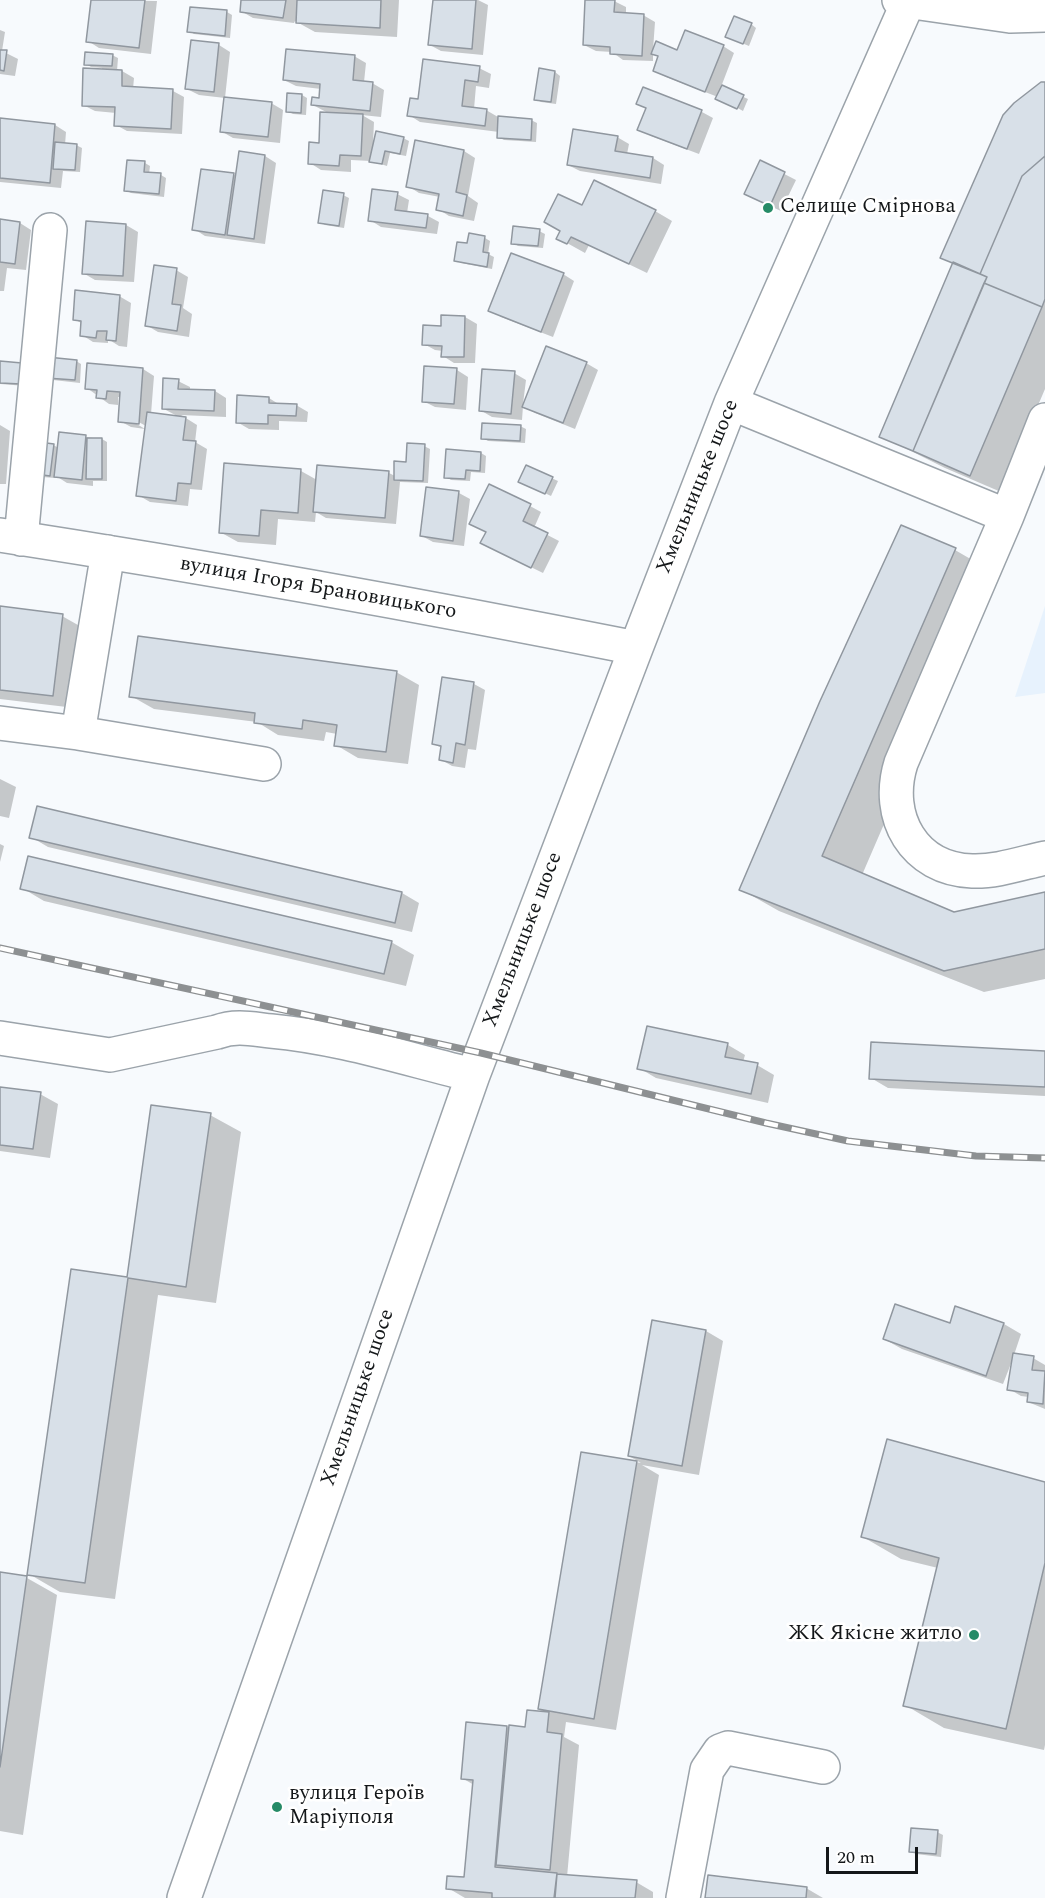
<!DOCTYPE html>
<html>
<head>
<meta charset="utf-8">
<style>
  body { margin:0 }
  #map { position:relative; width:1045px; height:1898px; overflow:hidden; background:#f7fafd; font-family:Spectral,serif }
  canvas { display:block }
  .scale { position:absolute; left:826px; top:1847px; width:92px; height:27px; box-sizing:border-box; border:3px solid #141719; border-top:0; padding-left:8px; font-size:18px; line-height:21px; white-space:nowrap; color:#141719; -webkit-text-stroke:4px #fff; paint-order:stroke }
</style>
</head>
<body>
<div id="map">
<canvas width="1045" height="1898"></canvas>
<div class="scale">20 m</div>
</div>
<script>
const context = document.querySelector('canvas').getContext('2d');
context.lineJoin = 'round';
function paint(path, color) {
  context.fillStyle = color;
  context.fill(path, 'evenodd');
}
function stroke(path, color, width, dash) {
  context.strokeStyle = color;
  context.lineWidth = width;
  context.lineCap = dash ? 'butt' : 'round';
  context.setLineDash(dash || []);
  context.stroke(path);
}
function write(font, color, halo, rows, align = 'center') {
  context.font = font + ' Spectral,serif';
  context.lineWidth = 5;
  context.setLineDash([]);
  context.textBaseline = 'middle';
  context.strokeStyle = halo;
  context.fillStyle = color;
  for (const [text, x, y, turn = 0] of rows) {
    context.save();
    context.translate(x, y);
    context.rotate((+turn || 0) * Math.PI / 180);
    context.textAlign = isNaN(turn) ? turn : align;
    if (halo) context.strokeText(text, 0, 0);
    context.fillText(text, 0, 0);
    context.restore();
  }
}
paint(new Path2D(`
  M1045 606V693L1015 697Z`), '#e7f2fd');
paint(new Path2D(`
  M93 0 157 1 151 54 99 48 88 41Z
  M243 0H399L397 37 315 32 295 21 294 23 253 18 241 11Z
  M435 0H478L488 5 483 55 441 51 430 45Z
  M586 0 614 1 626 7V14L643 15 655 22 653 50 678 51 723 46 734 53 721 87 748 99 743 111 718 97 666 77 654 71 659 57 653 53V61L623 60 612 52 596 51 584 45Z
  M191 8 227 12 232 15 230 38 194 34 189 31Z
  M751 24 756 28 749 46 732 39Z
  M0 30 5 32 2 51 18 59 15 76 0 74Z
  M219 45 230 52 225 98 271 103 283 110 280 143 233 138 221 131 225 98 199 95 187 89Z
  M112 55 118 58 117 71H122L134 78 133 89 173 91 184 97 182 134 127 131 116 125V113L95 111 83 105 102 70V68L91 67 86 64Z
  M354 56 366 63 364 82 372 83 384 90 381 117 362 115 374 122 373 143 403 138 409 141 406 156 390 153 387 166 371 161 351 160V172L321 170 310 163 320 144 328 113 313 105 320 99 321 89 296 86 284 80Z
  M479 68 491 74 489 88 476 86 474 109 486 110 498 117 531 120 537 123 536 142 504 140 499 137V132L420 122 409 115 420 101Z
  M555 72 560 76 556 104 541 102 536 99Z
  M1045 84V389L1001 492 945 468 881 436 954 264 942 257Z
  M644 89 702 112 713 118 699 154 651 136 639 129 647 109 638 104Z
  M302 95 307 98 306 115 293 114 287 111Z
  M0 120 55 125 66 132 65 145H76L82 148 80 172 63 171 61 188 0 182Z
  M617 137 629 144 627 154 653 158 664 165 661 184 580 171 568 165Z
  M464 151 475 158 468 196 478 203 474 221 449 216 438 209 440 197 419 193 408 186Z
  M240 153 265 156 276 163 265 244 205 236 194 229 234 175 237 176Z
  M761 162 796 180 781 211 757 200Z
  M145 163 150 166 149 174 161 175 166 178 164 197 131 193 125 190Z
  M397 194 409 200 407 213 428 216 439 222 437 234 381 227 370 220Z
  M343 195 349 198 344 228 325 225 320 222Z
  M582 207 655 211 672 221 647 273 589 245 585 253 558 238Z
  M0 221 20 223 31 230 26 270 7 268 4 291H0Z
  M87 222 126 225 138 232 134 282 95 280 83 273Z
  M539 231 545 234 543 248 518 246 513 243Z
  M470 235 485 238 490 241 488 254 494 257 492 269 461 263 456 260 468 245Z
  M176 270 188 277 183 308 192 314 189 337 158 332 146 325Z
  M563 274 574 281 553 337 501 317 490 310Z
  M119 296 131 303 127 347 119 346 108 339V343L93 342 82 335 83 324 74 319Z
  M465 317 477 324 475 363H454L443 356V351L435 350 424 344 442 328Z
  M76 361 81 364 80 383 53 380 47 377Z
  M0 363 26 386 0 384Z
  M586 363 598 370 575 429 535 413 523 406 522 420 492 417 480 410 514 373 526 380 523 404Z
  M89 365 143 369 154 376 151 414 179 417 164 409 178 381 190 387V391H215L226 398V417L181 415 197 425 195 442 207 449 202 490 190 489 188 506 150 502 138 495 146 426 133 419 132 421 145 429 131 427 120 421 122 397H118V405L109 404 87 388Z
  M457 370 468 377 466 410 435 407 423 401Z
  M269 398 280 405H296L308 412 307 422 279 421V430L249 429 237 422Z
  M0 425 10 431 6 484H0Z
  M520 426 526 429 525 443 488 441 483 438Z
  M60 434 102 439 107 442V481H93V486L67 483 56 476 55 478 42 477 53 445 59 448Z
  M424 446 430 449 428 483 400 482 396 524 326 518 316 512 315 522 278 519 276 545 238 542 220 532 226 465 301 471 317 480 389 473 395 476Z
  M447 451 481 453 486 456 485 473 471 472 470 481 451 480 446 477Z
  M527 467 558 481 551 496 526 484Z
  M459 493 470 499 464 546 433 542 422 536Z
  M530 506 541 512 534 528 559 541 543 573 494 549Z
  M955 550 993 572 862 875 953 914 1045 894V979L984 992 779 911 740 889Z
  M0 608 62 616 85 629 75 708 0 699Z
  M396 672 419 685 408 764 358 758 336 745 337 734 326 732 324 741 278 735 257 722 154 709 131 696Z
  M474 684 485 690 476 750 468 749 465 768 452 766 440 759 442 748 434 744Z
  M0 779 16 787 9 818 0 816Z
  M31 837 402 893 419 903 412 932 48 847Z
  M0 844 4 846 0 862Z
  M22 888 391 942 414 955 406 986 44 901Z
  M728 1045 745 1055 743 1062 757 1065 774 1075 768 1103 656 1078 639 1068Z
  M1045 1052V1096L888 1088 871 1078Z
  M0 1088 40 1094 58 1104 50 1158 0 1151Z
  M152 1107 210 1115 241 1132 216 1303 158 1295 115 1599 60 1592 29 1574 72 1271 128 1279Z
  M956 1308 1004 1324 1021 1334 1014 1355 1033 1358 1045 1365V1409L1028 1402 1029 1397 1021 1396 1009 1389 1013 1361H1012L1003 1384 902 1349 884 1339 950 1325Z
  M706 1331 723 1341 699 1475 642 1465 659 1475 616 1730 566 1722 564 1737 579 1745 567 1877 636 1882 653 1892V1898H465L448 1888 466 1879 474 1785 462 1778 507 1727 510 1729 526 1728 548 1713 539 1708 582 1453 641 1463 629 1456Z
  M1045 1484V1745L1044 1750 944 1728 905 1705 938 1568 901 1559 863 1537Z
  M0 1574 27 1578 57 1595 23 1835 0 1831Z
  M937 1832 943 1835 941 1857 916 1854 910 1851Z
  M806 1888 823 1898H706Z`), '#0003');
const building = new Path2D(`
  M91 0H145L139 48 86 42Z
  M241 0H286L283 18 240 12Z
  M297 0H381L380 28 296 23Z
  M433 0H476L472 49 428 45Z
  M585 0H615L614 12 644 14 642 56 610 54V47L583 45Z
  M190 7 227 10 225 36 187 32Z
  M734 16 752 23 743 44 725 37Z
  M685 30 724 45 705 92 653 71 658 56 651 54 656 41 677 50Z
  M191 40 219 43 214 92 185 89Z
  M286 49 355 55 353 80 373 82 370 111 311 105 312 97 319 98 320 84 283 80Z
  M0 50H7L4 71 0 70Z
  M85 52 113 54 112 66 84 65Z
  M423 59 480 66 478 82 465 80 462 106 487 109 485 126 407 116 410 98 418 99Z
  M83 68 122 70V86L173 89 171 129 114 126 115 107 82 106Z
  M539 68 555 71 551 102 534 100Z
  M1041 82H1045V156L1022 176 980 274 940 258 1003 115 1014 103Z
  M722 85 744 95 737 109 715 99Z
  M643 87 702 110 687 149 637 130 646 108 636 104Z
  M287 93 302 94 301 113 286 112Z
  M224 97 272 102 268 137 220 132Z
  M320 112 363 114 361 156 340 155 339 166 308 164 309 142 319 143Z
  M498 116 532 119 531 140 497 138Z
  M0 118 55 124 50 183 0 178Z
  M573 129 618 136 615 151 653 157 650 178 567 165Z
  M376 131 404 137 400 154 385 151 382 164 369 162Z
  M415 140 464 150 456 192 467 195 463 216 436 210 439 194 406 187Z
  M55 142 77 144 75 170 53 169Z
  M239 151 265 155 254 239 227 235Z
  M1045 156V299L1042 307 984 283 987 277 980 274 1022 176Z
  M127 160 145 161 144 172 161 173 159 194 124 191Z
  M760 160 785 172 770 206 744 194Z
  M201 169 234 173 225 235 192 230Z
  M594 180 656 210 629 264 571 237 567 244 556 239 560 231 544 222 558 194 582 205Z
  M372 189 398 192 395 210 428 214 426 228 368 221Z
  M323 190 344 193 339 226 318 223Z
  M0 219 20 222 15 264 0 262Z
  M86 221 126 224 123 276 82 274Z
  M513 226 540 229 538 246 511 244Z
  M469 233 485 236 483 252 489 253 487 267 454 261 457 242 467 243Z
  M511 253 564 273 541 332 488 311Z
  M953 262 987 277 913 451 879 437Z
  M154 265 177 268 172 304 181 305 177 331 145 326Z
  M984 283 1042 307 970 476 913 451Z
  M75 290 120 295 116 341 106 340 107 331H97L96 338 80 336 81 321 73 320Z
  M441 315 465 316 464 357H441L442 346 422 345 423 325 441 326Z
  M546 346 587 362 563 423 522 407Z
  M47 357 77 360 75 380 46 378Z
  M0 361 22 363 21 384 0 383Z
  M87 363 143 368 139 424 118 422 120 392 107 391 106 399 96 398 97 390 85 389Z
  M424 366 457 368 454 404 422 402Z
  M482 369 515 371 511 414 479 411Z
  M163 378 179 379 178 389 215 390 214 411 162 409Z
  M237 395 269 397V403L297 404 296 416 268 415V424L236 423Z
  M147 412 186 417 183 440 196 441 191 484 178 483 176 501 136 496Z
  M482 423 521 425 520 441 481 439Z
  M59 432 86 435 82 480 54 477Z
  M87 438H102V479H86Z
  M39 442 54 444 50 476 36 474Z
  M407 443 425 444 423 481 394 480V461L406 462Z
  M446 449 481 452 480 471 466 470 465 479 444 478Z
  M224 463 301 469 298 513 261 510 259 536 219 533Z
  M317 465 389 471 385 518 313 512Z
  M526 465 553 477 545 494 518 482Z
  M489 484 531 504 523 521 548 533 531 568 480 543 486 532 469 524Z
  M426 487 459 491 453 541 420 536Z
  M901 525 956 548 822 856 954 912 1045 892V949L944 971 739 890 820 701Z
  M0 606 63 614 53 696 0 690Z
  M138 636 397 671 386 752 334 746 337 725 303 720 302 729 254 723 255 713 129 697Z
  M442 677 474 682 465 745 456 743 453 763 439 760 441 746 432 744Z
  M37 806 402 892 395 923 29 838Z
  M28 856 392 941 384 974 20 889Z
  M647 1026 728 1043 725 1057 758 1063 751 1094 637 1069Z
  M871 1042 1045 1051V1087L869 1079Z
  M0 1087 41 1092 33 1149 0 1145Z
  M151 1105 211 1113 186 1287 128 1278 85 1583 27 1575 71 1269 127 1277Z
  M895 1304 950 1323 955 1306 1004 1323 986 1376 883 1339Z
  M652 1320 706 1330 682 1466 628 1456Z
  M1013 1353 1034 1356 1032 1370 1045 1371 1043 1404 1027 1402 1028 1393 1007 1390Z
  M887 1439 1045 1482V1563L1006 1729 903 1706 939 1558 861 1537Z
  M581 1452 637 1461 594 1719 538 1709Z
  M0 1572 27 1576 0 1767Z
  M527 1710 549 1712 547 1732 562 1734 550 1870 496 1865 509 1725 525 1727Z
  M466 1722 507 1726 495 1867 557 1873 554 1898H492V1893L446 1889 447 1876 464 1877 473 1780 461 1779Z
  M911 1828 938 1830 936 1854 909 1852Z
  M557 1874 637 1880 635 1898H555Z
  M708 1875 807 1887 806 1898H705Z`);
paint(building, '#d8e0e8');
stroke(building, '#90979f', 1.5);
const minor = new Path2D(`
  M899 0 1010 16 1045 15
  M731 403 1007 516 901 763C884 817 914 869 972 871 996 872 1022 863 1045 858
  M1007 516 1045 420
  M0 535C213 568 425 606 636 648
  M21 539 50 230
  M0 723 78 733 264 764
  M78 733 108 552
  M0 1038 110 1055 217 1032C236 1025 252 1029 271 1031 339 1037 406 1059 473 1075
  M184 1898 473 1075 636 648 731 403 909 0
  M683 1898 707 1770 720 1751 728 1748 823 1767`);
stroke(minor, '#9ba3aa', 36);
stroke(minor, '#fff', 33);
const rail = new Path2D(`
  M0 948 481 1053 766 1123 848 1141 976 1156 1045 1158`);
stroke(rail, '#8d9092', 7);
stroke(rail, '#fff', 4.5, [14]);
for (const [x, y, r, color] of [
  [768,208,6,"#268b67"],
  [974,1635,6,"#268b67"],
  [277,1807,6,"#268b67"]
]) {
  const dot = new Path2D();
  dot.arc(x, y, r, 0, 2 * Math.PI);
  context.fillStyle = color;
  context.fill(dot);
  stroke(dot, '#fff', 2);
}
write('21px', '#141719', '#fff', [
  ["Селище Смірнова",780,208],
  ["ЖК Якісне житло",962,1635,"right"],
  ["вулиця Героїв",289,1795],
  ["Маріуполя",289,1819]
], 'left');
write('21px', '#141719', '#fff', [
  ["Хмельницьке шосе",699,487,-68],
  ["вулиця Ігоря Брановицького",318,589,10],
  ["Хмельницьке шосе",524,940,-69],
  ["Хмельницьке шосе",359,1398,-71]
]);
</script>
</body>
</html>
